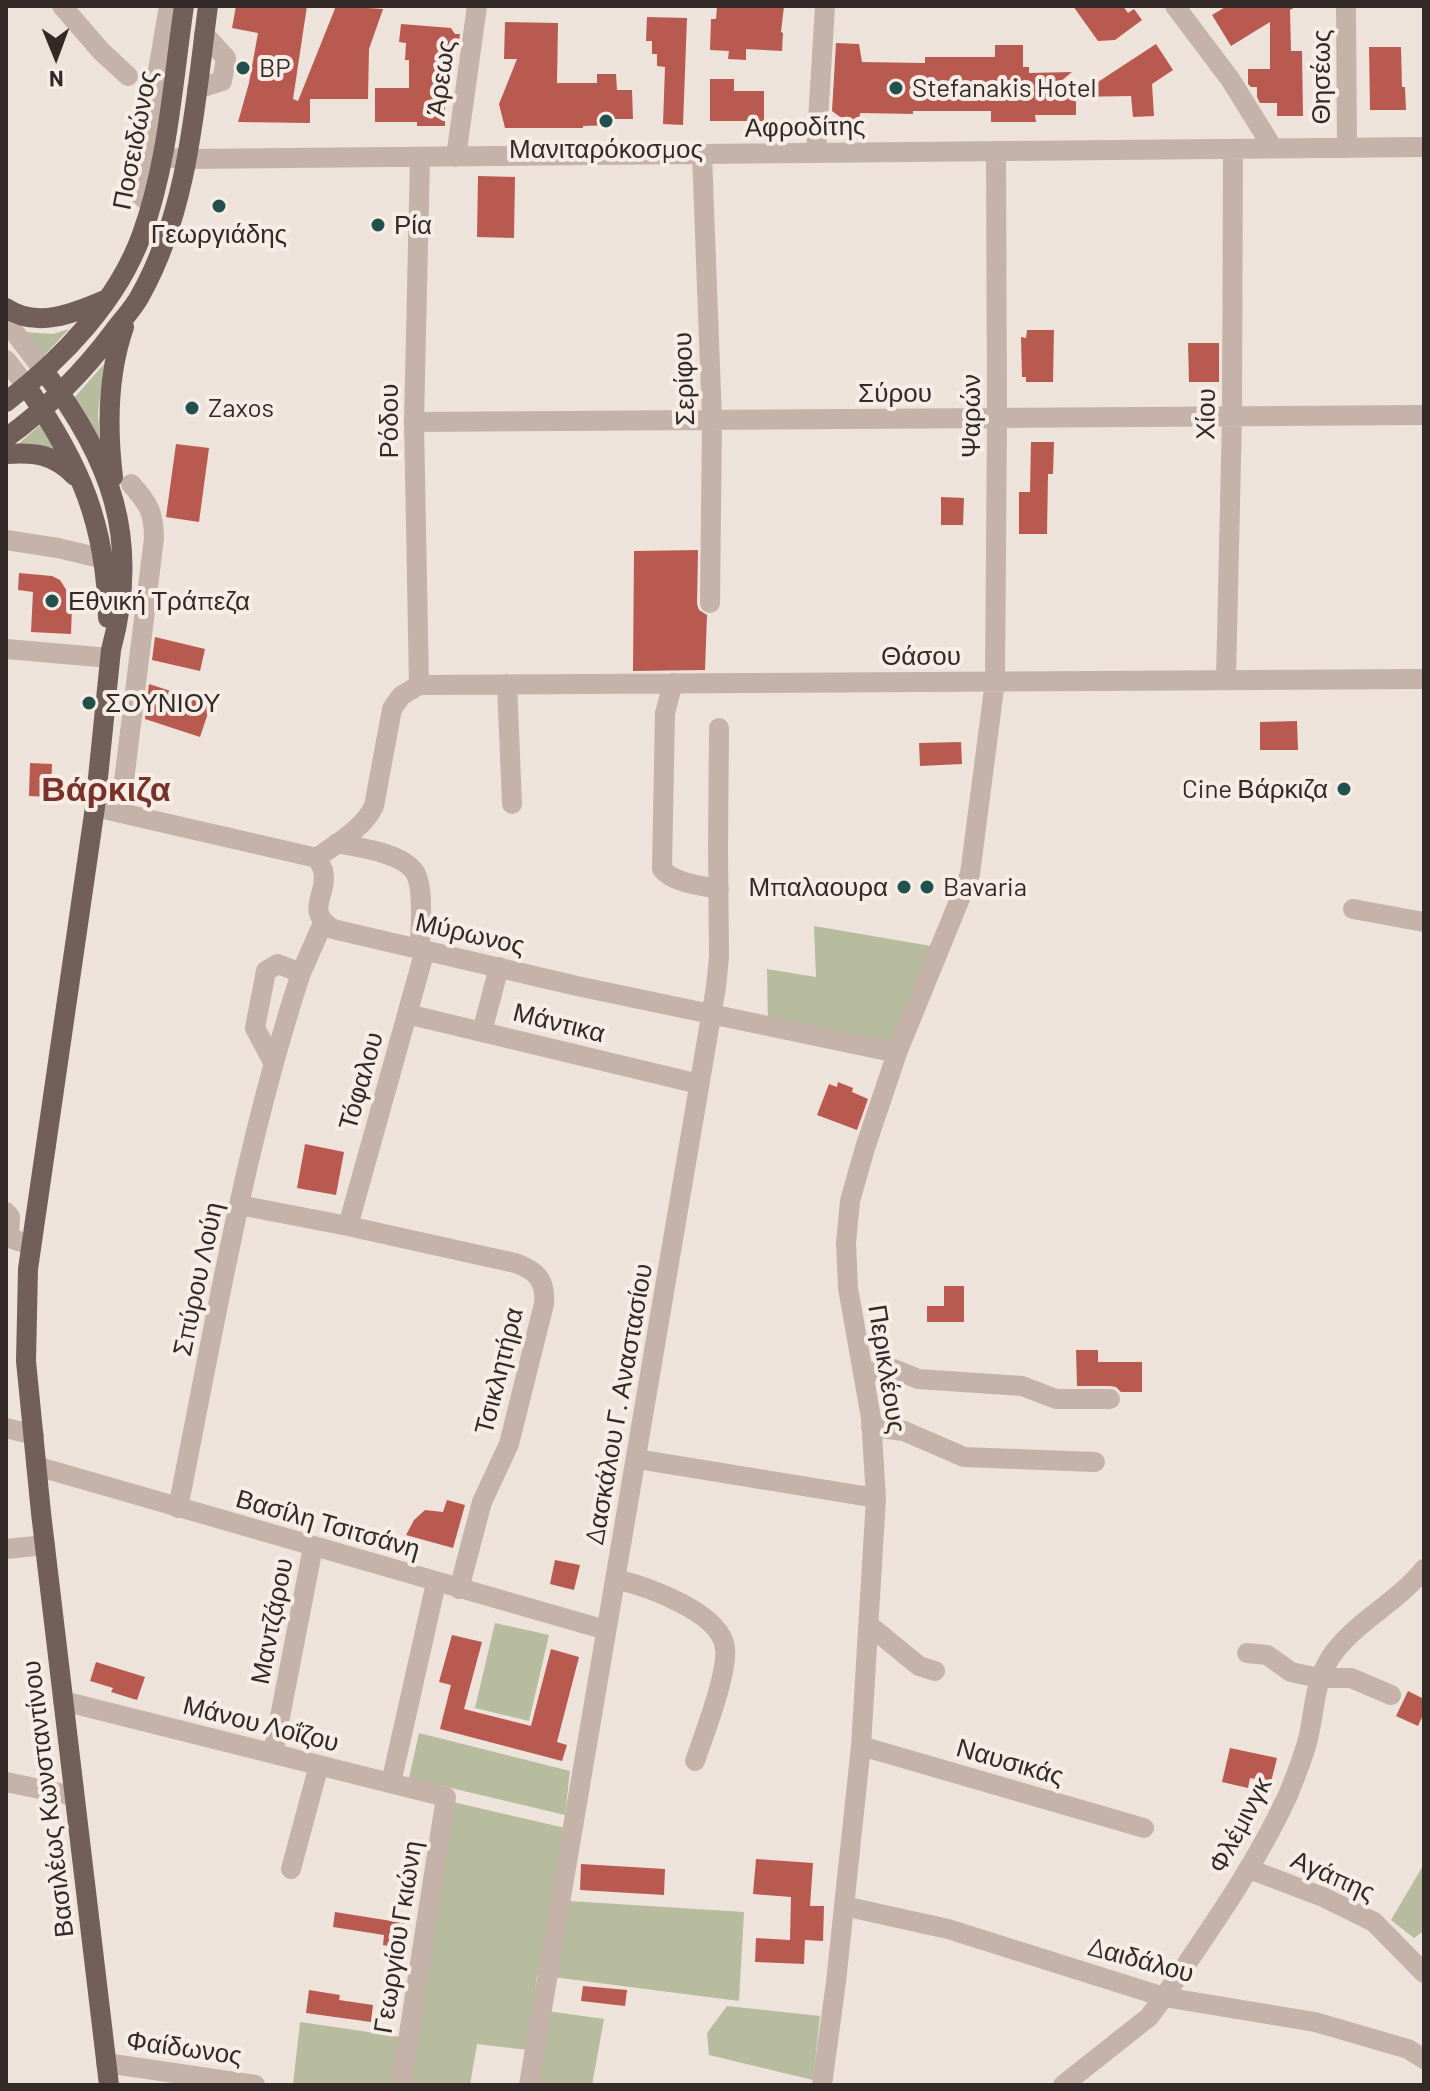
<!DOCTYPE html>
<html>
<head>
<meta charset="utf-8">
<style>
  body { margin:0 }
  #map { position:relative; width:1430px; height:2091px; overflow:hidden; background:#eee3db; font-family:Barlow,sans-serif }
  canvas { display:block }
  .frame { position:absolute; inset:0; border:8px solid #332a28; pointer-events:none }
  .north { position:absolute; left:16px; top:16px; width:80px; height:80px; -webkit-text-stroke:6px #f7ede7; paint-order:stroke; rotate:179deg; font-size:22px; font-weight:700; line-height:32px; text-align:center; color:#332a28 }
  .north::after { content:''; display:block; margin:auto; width:28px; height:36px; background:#332a28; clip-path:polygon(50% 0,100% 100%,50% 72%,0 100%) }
</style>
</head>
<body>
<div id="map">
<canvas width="1430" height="2091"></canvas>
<div class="frame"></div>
<div class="north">N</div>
</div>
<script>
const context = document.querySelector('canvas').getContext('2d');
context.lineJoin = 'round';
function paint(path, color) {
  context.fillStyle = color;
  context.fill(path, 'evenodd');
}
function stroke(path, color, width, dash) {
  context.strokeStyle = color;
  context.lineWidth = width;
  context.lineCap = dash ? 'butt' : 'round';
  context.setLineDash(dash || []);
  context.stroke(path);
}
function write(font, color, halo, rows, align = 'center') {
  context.font = font + ' Barlow,sans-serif';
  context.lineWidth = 8;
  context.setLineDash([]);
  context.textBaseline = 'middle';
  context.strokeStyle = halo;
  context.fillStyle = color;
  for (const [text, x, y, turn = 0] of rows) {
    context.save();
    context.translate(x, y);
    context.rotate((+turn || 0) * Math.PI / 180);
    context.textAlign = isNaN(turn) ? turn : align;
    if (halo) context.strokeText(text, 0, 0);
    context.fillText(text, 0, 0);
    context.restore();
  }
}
paint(new Path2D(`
  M69 329 44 356 24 332 53 334Z
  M104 364 98 414 100 444 74 398Z
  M40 425 56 451 17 445Z
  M814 926 931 946 889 1055 768 1025 767 969 816 977Z
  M495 1623 549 1635 529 1721 475 1708Z
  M419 1733 570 1771 565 1815 409 1778Z
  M453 1802 565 1828 553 1900 744 1912 739 2001 537 1975 533 2009 604 2019 592 2085H539L544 2052 477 2044 470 2085H293L300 2022 416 2039Z
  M1424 1864V1931L1414 1938 1391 1920Z
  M727 2006 820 2016 813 2080 709 2055 707 2033Z`), '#b6bc9d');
paint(new Path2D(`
  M236 6H307L293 99 298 101 336 6 383 9 369 49 368 99H310V123L238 122 249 83 258 33 232 28Z
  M717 6H784L781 32 783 33 782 51 746 49V60L728 59 729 51 710 50 711 19H716Z
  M1073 6H1123L1128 13 1134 9 1142 20 1115 40 1098 41Z
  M1227 6H1297L1290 10 1291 51H1302L1303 116H1277V103H1260L1257 97V87H1251L1248 84V69H1270V22L1231 46 1212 15Z
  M647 17 687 18 683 125 663 124 665 67 657 66V54H652V41H646Z
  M505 22 558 23 557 83H597V74H616L617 90H632L633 119H614V125L583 126V128H505L499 104 517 59H504Z
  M401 24 451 28 455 34H460L458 48 454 47 452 64 445 63V126H417V122H375V88H409V60H405L406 43 399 42Z
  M836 43 859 44 862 62 925 63V57H995V45H1023V67H1029V73L1072 72 1061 81 1076 102V115H1035L1036 122H991V111H913V114L860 113 858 130 832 111Z
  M1156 44 1173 70 1152 84 1154 116 1133 117 1131 96 1075 97Z
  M1369 47H1401L1402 87H1405L1406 110H1370Z
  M710 79H734V91H764V121H710Z
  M478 176 515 177 514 238 477 237Z
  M1027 330H1054L1053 382H1026V377H1022L1021 337 1026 338Z
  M1188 343H1219V382H1189Z
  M1031 442H1054L1053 474H1048L1047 534H1019V492H1030Z
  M176 444 209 448 199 522 166 517Z
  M941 497 964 498 963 525H941Z
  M698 550 697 604 699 610 707 615 705 670 633 671 634 551Z
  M19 573 52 576 60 580 70 596 72 606 71 634 31 632 33 592 18 590Z
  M155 637 205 649 200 671 152 660Z
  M149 684 211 704 200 737 145 719Z
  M1297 721 1298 750H1260V722Z
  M961 742 962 764 920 766 919 743Z
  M30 763 52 764 51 797 29 796Z
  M838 1082 853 1088 852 1092 868 1099 857 1130 817 1115 829 1084 837 1087Z
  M305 1144 344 1152 336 1195 297 1188Z
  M944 1286H964V1322H927V1306H944Z
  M1076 1350H1098V1362H1142V1392H1121L1116 1387 1110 1386H1077Z
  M447 1500 465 1505 453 1548 406 1535 414 1520 425 1510 443 1512Z
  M555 1560 580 1565 574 1590 550 1584Z
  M452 1635 482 1642 464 1709 531 1726 551 1649 579 1657 557 1742 567 1745 562 1761 440 1729 451 1685 439 1682Z
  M96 1662 145 1677 137 1700 111 1692 113 1688 90 1681Z
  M1408 1691 1424 1699V1713L1418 1726 1396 1716Z
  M1230 1748 1277 1758 1271 1782 1250 1778 1248 1788 1222 1782Z
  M756 1859 813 1863 810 1906H824L823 1941 805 1940 804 1964 755 1962 756 1938 790 1940 791 1897 753 1894Z
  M581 1864 665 1869 664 1895 580 1890Z
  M335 1912 404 1923 400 1948 383 1945 384 1935 333 1927Z
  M583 1986 627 1990 625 2006 581 2001Z
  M309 1990 340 1995 339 2000 373 2005 371 2022 306 2013Z`), '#b85a50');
stroke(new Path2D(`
  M62 6 101 51 128 76
  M1175 6 1230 79 1273 148
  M1346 6 1347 148
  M197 89 222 81 226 58 204 34
  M816 153 825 6
  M702 154 712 420 710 603
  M162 157 186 159 1424 147
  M456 157 477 6
  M151 204 140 195 138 188 169 6
  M6 321 44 371
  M6 360 27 387
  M414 422 1424 415
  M6 540 58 548 104 559
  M6 649 110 658
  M1226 680 1232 416 1233 149
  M673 683 665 713 662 869C673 883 702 886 719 889
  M507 684 512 804
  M419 685 1424 679
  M419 685 414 422 420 157
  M95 807 317 858C318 860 323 868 323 870 329 895 303 910 333 929L577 986 897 1053
  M120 813 154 538C154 512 148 503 131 484
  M337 843C359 848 400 852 414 871 425 886 420 930 420 948
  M317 858C337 843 363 829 374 806L392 709 401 696 419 685
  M1353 909 1424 922
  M301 973 323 923
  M407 1014 699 1084
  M482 1032 499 967
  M239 1205 348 1226 515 1263C536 1270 546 1280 544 1304L509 1444 482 1502 459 1589
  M6 1212 10 1217 9 1238 31 1245
  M348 1226 425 950
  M863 1373 894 1369 918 1379 1022 1386 1056 1399H1110
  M871 1427 904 1431 964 1457 1095 1462
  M6 1428 34 1435
  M637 1459 876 1498
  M36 1466 606 1630
  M178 1508C214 1329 244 1147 301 973L278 964 266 971 255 1028 273 1062
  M6 1549 45 1545
  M615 1579C646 1586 721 1612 725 1648 728 1673 704 1735 695 1761
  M869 1625 919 1666 935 1671
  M1247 1653 1267 1655 1291 1672 1319 1678H1351L1391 1695
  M63 1701 446 1797 401 2085
  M861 1746 1144 1828
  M273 1753 313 1547
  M6 1782 74 1796
  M391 1783 436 1583
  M291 1869 319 1765
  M1249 1869 1323 1897 1374 1922 1424 1973
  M844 1906 948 1929 1164 1997 1315 2022 1408 2049 1424 2059
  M106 2063 255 2085
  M529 2085 716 987 719 957 718 846 719 728
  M822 2085 836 1982 861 1746 876 1498 871 1418 848 1288 846 1243 850 1201 865 1148 897 1053 970 874 995 681 997 418 996 151
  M1063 2085 1149 2017 1164 1997C1208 1932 1255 1867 1288 1795 1295 1778 1302 1760 1307 1743 1316 1710 1312 1681 1335 1651 1360 1619 1399 1601 1424 1569`), '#c5b2a9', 20);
stroke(new Path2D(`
  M6 308C36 329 75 313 105 300
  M44 371C111 459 141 539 111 650L95 807 28 1269 26 1361 41 1513 109 2085
  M27 387C80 464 106 523 108 618
  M6 402C62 359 118 301 142 234 168 163 173 80 184 6
  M6 438C49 407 82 374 114 331 122 320 133 309 140 296 189 209 195 103 208 6
  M6 454C35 452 54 454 75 476
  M113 477C107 427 107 376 124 327`), '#735f5a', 20);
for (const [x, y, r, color] of [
  [243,68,8,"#22504c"],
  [896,88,8,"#22504c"],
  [606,121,8,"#22504c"],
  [219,206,8,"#22504c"],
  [378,225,8,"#22504c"],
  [192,408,8,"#22504c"],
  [52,601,8,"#22504c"],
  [89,703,8,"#22504c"],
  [1344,789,8,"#22504c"],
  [904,887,8,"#22504c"],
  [927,887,8,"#22504c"]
]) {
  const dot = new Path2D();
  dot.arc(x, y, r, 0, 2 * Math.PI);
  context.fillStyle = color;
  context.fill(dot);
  stroke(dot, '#f7ede7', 3);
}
write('26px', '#332a28', '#f7ede7', [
  ["BP",259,68],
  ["Stefanakis Hotel",912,88],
  ["Μανιταρόκοσμος",606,149,"center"],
  ["Ρία",394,225],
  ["Γεωργιάδης",219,234,"center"],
  ["Zaxos",208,408],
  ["Εθνική Τράπεζα",68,601],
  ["ΣΟΥΝΙΟΥ",105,703],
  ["Cine Βάρκιζα",1328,789,"right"],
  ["Μπαλαουρα",888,887,"right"],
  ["Bavaria",943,887]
], 'left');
write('26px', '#332a28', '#f7ede7', [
  ["Θησέως",1321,77,-90],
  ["Άρεως",441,78,-82],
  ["Αφροδίτης",805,127,-1],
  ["Ποσειδώνος",135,140,-79],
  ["Σερίφου",684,379,-92],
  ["Σύρου",895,393],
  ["Χίου",1206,414,-89],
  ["Ψαρών",971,416,-90],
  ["Ρόδου",389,421,-90],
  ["Θάσου",921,656],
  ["Μύρωνος",470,934,13],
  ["Μάντικα",559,1023,14],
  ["Τόφαλου",361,1081,-74],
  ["Σπύρου Λούη",198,1279,-78],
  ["Περικλέους",887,1369,81],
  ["Τσικλητήρα",499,1371,-76],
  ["Δασκάλου Γ. Αναστασίου",619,1404,-80],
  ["Βασίλη Τσιτσάνη",328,1524,16],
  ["Μαντζάρου",272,1621,-79],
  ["Μάνου Λοΐζου",261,1724,14],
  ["Ναυσικάς",1010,1762,16],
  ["Βασιλέως Κωνσταντίνου",48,1799,-97],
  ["Φλέμινγκ",1240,1825,-62],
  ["Αγάπης",1333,1876,24],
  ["Γεωργίου Γκιώνη",398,1937,-81],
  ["Δαιδάλου",1141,1960,15],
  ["Φαίδωνος",184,2048,8]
]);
write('bold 34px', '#79322a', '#f7ede7', [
  ["Βάρκιζα",106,790]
]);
</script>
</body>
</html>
